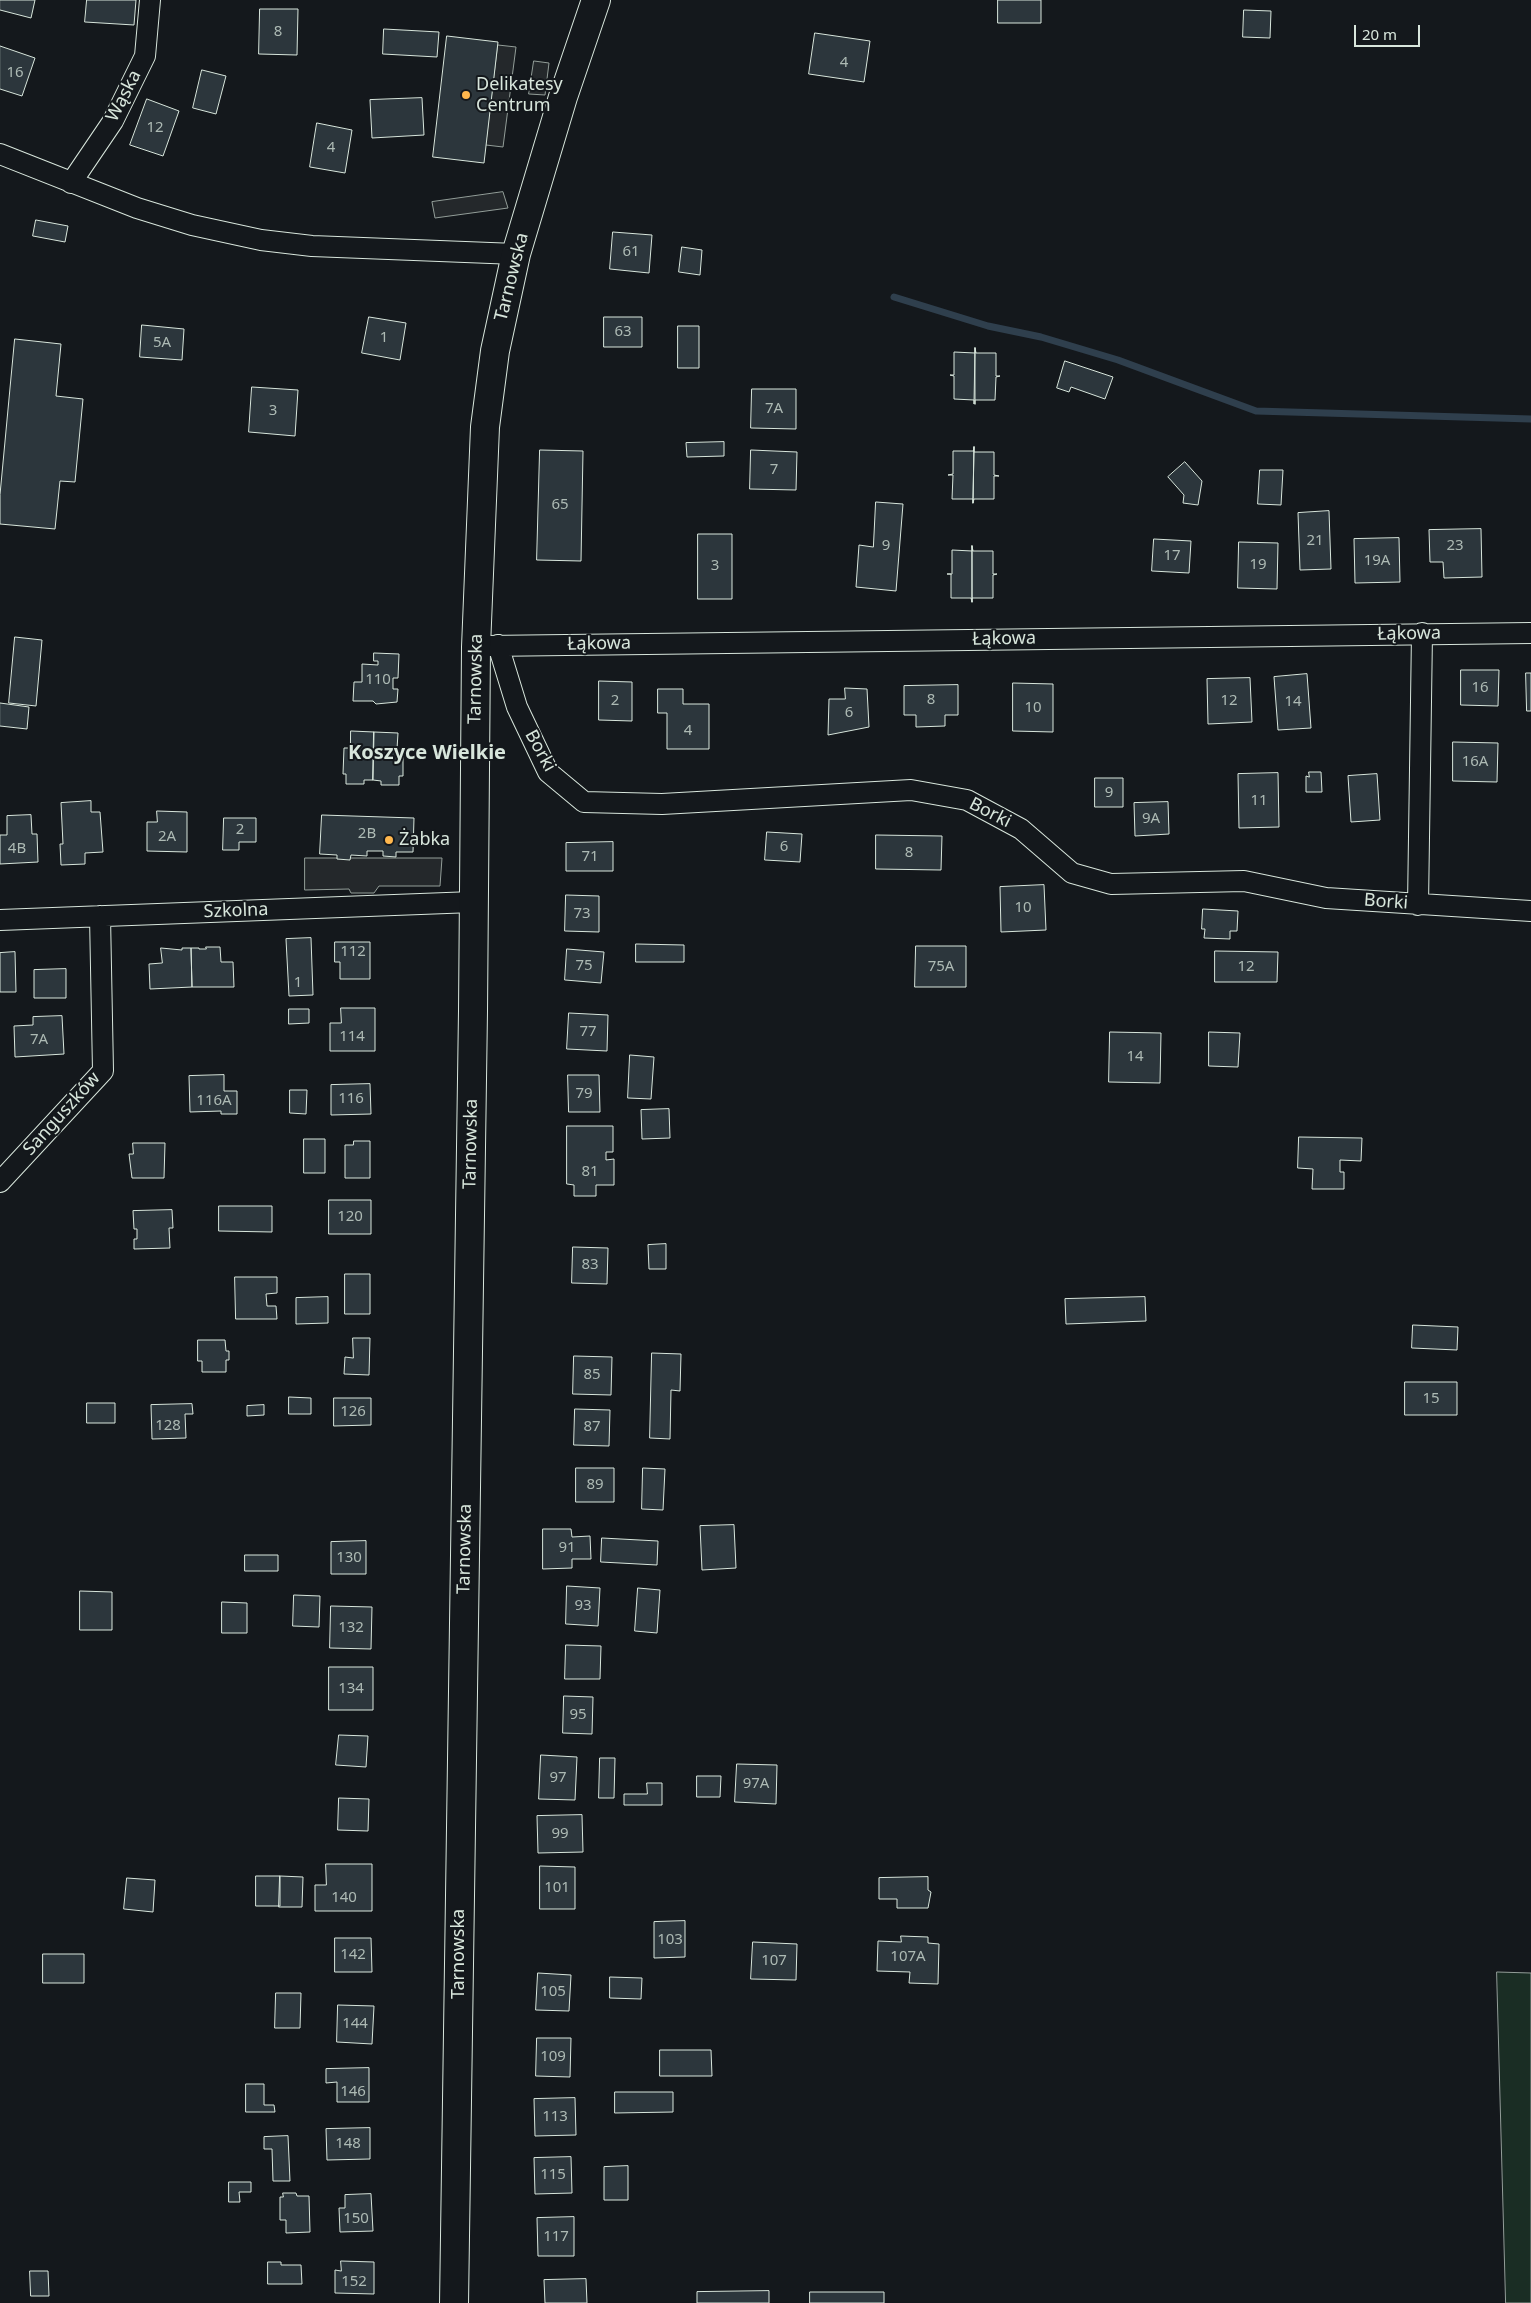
<!DOCTYPE html>
<html>
<head>
<meta charset="utf-8">
<style>
  body { margin:0 }
  #map { position:relative; width:1531px; height:2303px; overflow:hidden; background:#14181c; font-family:"Noto Sans",sans-serif }
  canvas { display:block }
  .scale { position:absolute; left:1354px; top:25px; width:66px; height:22px; box-sizing:border-box; border:2px solid #d8e6dc; border-top:0; padding-left:6px; font-size:15px; line-height:18px; white-space:nowrap; color:#d8e6dc; -webkit-text-stroke:4px #14181c; paint-order:stroke }
</style>
</head>
<body>
<div id="map">
<canvas width="1531" height="2303"></canvas>
<div class="scale">20 m</div>
</div>
<script>
const context = document.querySelector('canvas').getContext('2d');
context.lineJoin = 'round';
function paint(path, color) {
  context.fillStyle = color;
  context.fill(path, 'evenodd');
}
function stroke(path, color, width, dash) {
  context.strokeStyle = color;
  context.lineWidth = width;
  context.lineCap = dash ? 'butt' : 'round';
  context.setLineDash(dash || []);
  context.stroke(path);
}
function write(font, color, halo, rows, align = 'center') {
  context.font = font + ' "Noto Sans",sans-serif';
  context.lineWidth = 4;
  context.setLineDash([]);
  context.textBaseline = 'middle';
  context.strokeStyle = halo;
  context.fillStyle = color;
  for (const [text, x, y, turn = 0] of rows) {
    context.save();
    context.translate(x, y);
    context.rotate((+turn || 0) * Math.PI / 180);
    context.textAlign = isNaN(turn) ? turn : align;
    if (halo) context.strokeText(text, 0, 0);
    context.fillText(text, 0, 0);
    context.restore();
  }
}
const green = new Path2D(`
  M1497 1972 1531 1973V2303H1506Z`);
paint(green, '#1a2d24');
stroke(green, '#939e99', 1);
const parking = new Path2D(`
  M498 45 516 47 503 147 486 145Z
  M534 61 549 63 545 95 529 94Z
  M503 192 508 208 435 218 432 202Z
  M305 858H442L440 886H379L374 893H351L349 889 305 890Z`);
paint(parking, '#24282b');
stroke(parking, '#939e99', 1);
stroke(new Path2D(`
  M894 297 988 326 1041 337 1118 360 1256 411 1531 419`), '#2f3f4d', 7);
const building = new Path2D(`
  M0 0H35L31 18 0 10Z
  M87 0H136L134 25 85 22Z
  M998 0H1041V23H998Z
  M260 9H298L297 55 259 54Z
  M1244 10 1271 11 1270 38 1243 37Z
  M384 29 439 32 437 57 383 54Z
  M815 33 870 41 864 82 809 74Z
  M447 36 498 42 484 163 433 157Z
  M0 46 35 58 22 96 0 89Z
  M202 70 226 76 216 114 193 108Z
  M422 98 424 135 372 138 370 100Z
  M147 99 179 111 163 156 130 145Z
  M317 123 352 130 345 173 310 167Z
  M36 220 68 226 65 242 33 236Z
  M613 232 652 235 649 273 610 269Z
  M682 247 702 250 700 275 679 272Z
  M369 317 406 323 400 360 362 353Z
  M604 317H642V347H604Z
  M142 325 184 329 182 360 140 357Z
  M678 326H699V368H678Z
  M15 339 61 344 56 396 83 399 75 482 60 481 55 529 0 524V495Z
  M975 348 974 404V400L954 399V376L950 375H954V352L975 353Z
  M975 348 976 353H996V376H1000L996 377 995 400H975V404Z
  M1065 361 1113 377 1105 399 1071 387 1069 392 1057 388Z
  M252 387 298 390 295 436 249 432Z
  M752 389H796V429L751 428Z
  M724 442V456L687 457 686 443Z
  M974 447V452H994V475L999 476H994V499H974L973 503Z
  M974 447 973 503V499H952L953 475H948L953 474V451H973Z
  M540 450 583 451 581 561 537 560Z
  M751 450 797 452 796 490 750 489Z
  M1185 462 1202 481 1198 505 1183 503 1184 495 1168 477Z
  M1260 470H1283L1281 505 1258 504Z
  M876 502 903 504 896 591 856 587 859 545 873 547Z
  M1329 511 1331 569 1300 570 1298 513Z
  M1481 529 1482 577 1444 578 1443 562H1430L1429 530Z
  M698 534H732V599H698Z
  M1399 538 1400 582 1355 583 1354 539Z
  M1154 539 1191 541 1189 573 1152 571Z
  M1239 542 1278 543 1277 589 1238 588Z
  M972 546V602L971 598H951V574H947H952V550L972 551Z
  M972 546 973 551H993V574H997L993 575V598H972V602Z
  M15 637 42 640 36 706 9 703Z
  M374 653 399 654 398 678H393V689H398L397 702 376 704 373 701H353L354 682H362V664L378 665V661H374Z
  M1461 670H1499L1498 706 1461 705Z
  M1526 673H1531V711H1527Z
  M1307 674 1311 728 1278 730 1274 677Z
  M1250 678 1252 722 1208 724 1207 679Z
  M599 681 632 682V721L599 720Z
  M1013 683 1053 684V732L1013 731Z
  M958 685V715H945V726L916 727V715H904V686Z
  M845 688 867 689 869 727 828 735 829 699H845Z
  M658 689H683V704H709V749H667V713H658Z
  M0 703 29 707 27 729 0 726Z
  M351 731 374 732 373 780H364V784H346V774H343L344 748H350Z
  M374 732 398 733 397 749 403 750V776H399V785H381V781L373 780Z
  M1453 742 1498 743 1497 782 1453 781Z
  M1309 772H1321L1322 792H1306V776L1309 777Z
  M1278 773 1279 827 1239 828 1238 774Z
  M1377 774 1380 820 1351 822 1348 776Z
  M1095 778H1123V807H1095Z
  M91 801V812H100L103 852 85 853V864L61 865 60 844H63L61 803Z
  M1168 802 1169 834 1135 836 1134 803Z
  M157 811 187 812V852L147 851V822H157Z
  M31 815 32 834H37L38 862 0 864V835H7V816Z
  M322 815 414 818 413 852H396V857L383 856V851H367V856L351 855 350 860 337 859V855L320 854Z
  M224 818H256V842H239V850H223Z
  M767 832 802 834 800 862 765 860Z
  M876 835 942 836 941 870 876 869Z
  M613 842V871H566V843Z
  M1044 885 1046 930 1001 932 1000 887Z
  M566 895 599 896V932L565 931Z
  M1203 909 1238 911 1237 931H1230V939L1204 938 1205 929H1202Z
  M311 938 313 995 289 996 286 939Z
  M335 942H370V979H340V962H335Z
  M636 944 684 945V962H636Z
  M916 946H966V987H915Z
  M206 947H220L221 962H233L234 987H192L191 948H199V949H206Z
  M161 948 182 950V948H191L192 987 150 989 149 964 162 963Z
  M567 949 604 952 601 983 565 980Z
  M1215 951 1278 952 1277 982H1215Z
  M15 952 16 992H0V953Z
  M66 969V998H34V970Z
  M341 1008H375V1051H330V1023H341Z
  M289 1009H309V1023L289 1024Z
  M569 1013 608 1015 607 1051 567 1049Z
  M62 1016 64 1054 15 1057 14 1026 33 1025V1017Z
  M1110 1032 1161 1033 1160 1083 1109 1082Z
  M1209 1032 1240 1033 1238 1067 1209 1066Z
  M630 1055 654 1057 651 1099 628 1098Z
  M224 1075V1091H237V1114H221V1111L190 1112 189 1076Z
  M568 1075H599L600 1112H569Z
  M370 1084 371 1114 331 1115V1085Z
  M290 1090H307L306 1114 290 1113Z
  M669 1109 670 1138 642 1139 641 1110Z
  M567 1126H613V1152H606V1160L614 1159V1185H596V1196H574V1185L567 1184Z
  M1299 1137 1362 1138 1361 1161 1340 1160V1172H1344V1189H1312L1313 1169 1298 1168Z
  M304 1139H325V1173H304Z
  M354 1141H370V1178H345V1145H353Z
  M133 1143H165L164 1178H132L129 1154H133Z
  M329 1200H371V1234H329Z
  M219 1206H272V1232L219 1231Z
  M172 1210 173 1228H169L170 1248 134 1249V1239H137V1229H134L133 1211Z
  M666 1244V1269H649L648 1245Z
  M573 1247 608 1248 607 1284 572 1283Z
  M345 1274H370V1314H345Z
  M235 1277H277V1293L266 1294 267 1306H276L277 1319H236Z
  M328 1297V1323L296 1324V1298Z
  M1145 1297 1146 1321 1066 1324 1065 1299Z
  M1413 1325 1458 1327 1457 1350 1412 1348Z
  M353 1338H370L369 1375 344 1374 345 1357 353 1358Z
  M198 1340H225L226 1351H229V1360H226V1372H202V1361H198Z
  M652 1353 681 1354 680 1391 671 1390 670 1439 650 1438Z
  M574 1356 612 1357 611 1395 573 1394Z
  M1405 1382H1457V1415H1405Z
  M289 1397 311 1398V1414H289Z
  M334 1398H371V1425L334 1426Z
  M87 1403H115V1423H87Z
  M192 1404 193 1414H185L186 1438 152 1439 151 1405Z
  M264 1405V1415L247 1416V1406Z
  M575 1409 610 1410 609 1446 574 1445Z
  M576 1468H614V1502H576Z
  M643 1468 665 1469 663 1510 642 1509Z
  M734 1525 736 1568 702 1570 700 1526Z
  M543 1529H571L572 1537 590 1536 591 1559H572V1568L543 1569Z
  M602 1538 658 1541 657 1565 601 1562Z
  M366 1541V1574H331V1542Z
  M245 1555H278V1571H245Z
  M567 1586 600 1588 598 1626 566 1624Z
  M638 1588 660 1590 657 1633 635 1631Z
  M80 1591 112 1592V1630H80Z
  M294 1595 320 1596 319 1627 293 1626Z
  M222 1602 247 1603V1633H222Z
  M331 1606 372 1607 371 1649 330 1648Z
  M566 1645 601 1646 600 1679H565Z
  M329 1667H373V1710H329Z
  M564 1696 593 1697 592 1734 563 1733Z
  M339 1735 368 1736 366 1767 336 1765Z
  M541 1755 577 1757 575 1800 539 1799Z
  M600 1758H615L614 1798H599Z
  M737 1764 777 1765 776 1804 735 1802Z
  M697 1776H721L720 1797H697Z
  M647 1783H662V1805H624V1794H647Z
  M339 1798 369 1799 368 1831 338 1830Z
  M582 1815 583 1852 538 1853 537 1816Z
  M326 1864H372V1911H315V1885H326Z
  M540 1866 575 1867V1909H540Z
  M256 1876H280V1906H256Z
  M280 1876 303 1877 302 1907H279Z
  M928 1877V1890L931 1892 928 1908H897V1899H879V1878Z
  M127 1878 155 1880 153 1912 124 1909Z
  M685 1921V1957L654 1958V1922Z
  M901 1936 928 1937V1943L939 1944 938 1984 909 1983 910 1972 877 1971 878 1941 901 1942Z
  M335 1938H371L372 1972H335Z
  M753 1942 797 1944 796 1980 751 1979Z
  M43 1954H84V1983H43Z
  M538 1973 571 1975 569 2011 536 2010Z
  M610 1977 642 1978 641 1999 610 1998Z
  M276 1993H301L300 2028H275Z
  M338 2005 374 2006 372 2044 337 2042Z
  M537 2038H571L570 2077 536 2076Z
  M660 2050H711L712 2076H660Z
  M369 2068V2102H337V2082L326 2083V2069Z
  M246 2084H264V2105H274L275 2112H246Z
  M615 2092H673V2112L615 2113Z
  M575 2098 576 2135 535 2136 534 2099Z
  M370 2128V2159L327 2160 326 2129Z
  M288 2136 290 2181H273L272 2149H264V2137Z
  M571 2157 572 2193 535 2194 534 2158Z
  M628 2166V2200H604V2167Z
  M229 2182H251V2192H239L240 2202H229Z
  M283 2193H296L297 2196H309L310 2232 286 2233V2220H280V2197H283Z
  M371 2194 373 2231 340 2232 339 2208H345V2195Z
  M574 2217V2256H538L537 2218Z
  M341 2261 374 2262V2294L335 2293V2270L341 2271Z
  M268 2262H281V2265H301L302 2284H268Z
  M30 2271H48L49 2296H31Z
  M586 2279 587 2303H545L544 2280Z
  M769 2291V2303H697V2292Z
  M810 2292H884V2303H810Z`);
paint(building, '#2c363c');
stroke(building, '#d8e6dc', 1);
const street = new Path2D(`
  M0 154 137 208 192 225 261 240 312 246 516 254
  M71 183 113 121 145 56 150 0
  M498 645 517 707 548 772 584 802 662 804 911 790 967 800 1021 829 1072 873 1111 884 1244 881 1326 898 1531 911
  M486 646 1531 633
  M1418 905 1422 633
  M0 920 473 902
  M0 1182 103 1071 100 916`);
const secondary = new Path2D(`
  M454 2303 473 1011 476 647 485 427 495 351 516 254 563 97 596 0`);
stroke(street, '#d8e6dc', 22);
stroke(secondary, '#d8e6dc', 30);
stroke(street, '#14181c', 20);
stroke(secondary, '#14181c', 28);
for (const [x, y, r, color] of [
  [466,95,5,"#ffb74d"],
  [389,840,5,"#ffb74d"]
]) {
  const dot = new Path2D();
  dot.arc(x, y, r, 0, 2 * Math.PI);
  context.fillStyle = color;
  context.fill(dot);
  stroke(dot, '#14181c', 2);
}
write('15px', '#adbab4', null, [
  ["8",278,32],
  ["4",844,63],
  ["16",15,73],
  ["12",155,128],
  ["4",331,148],
  ["61",631,252],
  ["63",623,332],
  ["1",384,338],
  ["5A",162,343],
  ["7A",774,409],
  ["3",273,411],
  ["7",774,470],
  ["65",560,505],
  ["21",1315,541],
  ["9",886,546],
  ["23",1455,546],
  ["17",1172,556],
  ["19A",1377,561],
  ["19",1258,565],
  ["3",715,566],
  ["110",378,680],
  ["16",1480,688],
  ["8",931,700],
  ["2",615,701],
  ["12",1229,701],
  ["14",1293,702],
  ["10",1033,708],
  ["6",849,713],
  ["4",688,731],
  ["16A",1475,762],
  ["9",1109,793],
  ["11",1259,801],
  ["9A",1151,819],
  ["2",240,830],
  ["2B",367,834],
  ["2A",167,837],
  ["6",784,847],
  ["4B",17,849],
  ["8",909,853],
  ["71",590,857],
  ["10",1023,908],
  ["73",582,914],
  ["112",353,952],
  ["75",584,966],
  ["75A",941,967],
  ["12",1246,967],
  ["1",298,983],
  ["77",588,1032],
  ["114",352,1037],
  ["7A",39,1040],
  ["14",1135,1057],
  ["79",584,1094],
  ["116",351,1099],
  ["116A",214,1101],
  ["81",590,1172],
  ["120",350,1217],
  ["83",590,1265],
  ["85",592,1375],
  ["15",1431,1399],
  ["126",353,1412],
  ["128",168,1426],
  ["87",592,1427],
  ["89",595,1485],
  ["91",567,1548],
  ["130",349,1558],
  ["93",583,1606],
  ["132",351,1628],
  ["134",351,1689],
  ["95",578,1715],
  ["97",558,1778],
  ["97A",756,1784],
  ["99",560,1834],
  ["101",557,1888],
  ["140",344,1898],
  ["103",670,1940],
  ["142",353,1955],
  ["107A",908,1957],
  ["107",774,1961],
  ["105",553,1992],
  ["144",355,2024],
  ["109",553,2057],
  ["146",353,2092],
  ["113",555,2117],
  ["148",348,2144],
  ["115",553,2175],
  ["150",356,2219],
  ["117",556,2237],
  ["152",354,2282]
]);
write('18px', '#d8e6dc', '#14181c', [
  ["Delikatesy",476,85],
  ["Centrum",476,106],
  ["Żabka",399,840]
], 'left');
write('18px', '#d8e6dc', '#14181c', [
  ["Wąska",124,96,-63],
  ["Tarnowska",512,277,-76],
  ["Łąkowa",1409,634,-1],
  ["Łąkowa",1004,639,-1],
  ["Łąkowa",599,644,-1],
  ["Tarnowska",476,679,-89],
  ["Borki",540,751,61],
  ["Borki",990,813,27],
  ["Borki",1386,902,4],
  ["Szkolna",236,911,-2],
  ["Sanguszków",62,1114,-48],
  ["Tarnowska",471,1144,-89],
  ["Tarnowska",465,1549,-89],
  ["Tarnowska",459,1954,-90]
]);
write('bold 20px', '#d8e6dc', '#14181c', [
  ["Koszyce Wielkie",427,753]
]);
</script>
</body>
</html>
